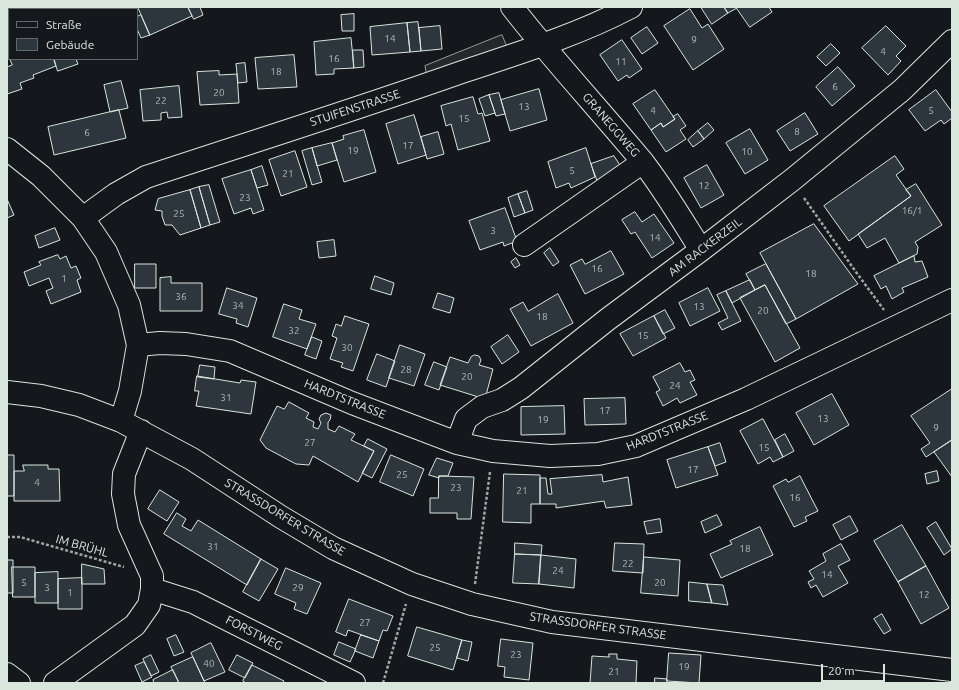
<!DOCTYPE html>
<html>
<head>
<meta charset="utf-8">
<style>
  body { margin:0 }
  #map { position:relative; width:959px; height:690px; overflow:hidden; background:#14181c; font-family:Ubuntu,sans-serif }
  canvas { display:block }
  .frame { position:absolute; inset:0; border:8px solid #d8e6dc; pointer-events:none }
  .legend { position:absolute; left:8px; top:8px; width:130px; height:52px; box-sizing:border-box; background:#14181c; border:1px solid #626a69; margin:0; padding:5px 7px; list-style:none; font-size:12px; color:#d8e6dc }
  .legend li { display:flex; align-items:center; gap:8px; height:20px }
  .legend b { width:20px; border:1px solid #626a69 }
  .scale { position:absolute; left:821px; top:664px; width:64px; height:18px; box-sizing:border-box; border:2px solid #d8e6dc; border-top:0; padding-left:5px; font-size:12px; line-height:14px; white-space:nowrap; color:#d8e6dc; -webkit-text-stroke:3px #14181c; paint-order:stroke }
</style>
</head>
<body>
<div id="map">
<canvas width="959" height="690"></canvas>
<div class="frame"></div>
<ul class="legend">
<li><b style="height:5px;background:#14181c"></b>Straße</li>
<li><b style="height:11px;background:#2c363c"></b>Gebäude</li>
</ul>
<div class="scale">20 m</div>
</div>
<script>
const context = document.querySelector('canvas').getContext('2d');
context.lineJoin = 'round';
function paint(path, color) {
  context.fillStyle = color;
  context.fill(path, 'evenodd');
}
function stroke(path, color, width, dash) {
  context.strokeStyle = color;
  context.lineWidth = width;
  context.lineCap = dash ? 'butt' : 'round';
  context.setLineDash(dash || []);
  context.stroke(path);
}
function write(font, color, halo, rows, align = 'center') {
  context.font = font + ' Ubuntu,sans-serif';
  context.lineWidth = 3;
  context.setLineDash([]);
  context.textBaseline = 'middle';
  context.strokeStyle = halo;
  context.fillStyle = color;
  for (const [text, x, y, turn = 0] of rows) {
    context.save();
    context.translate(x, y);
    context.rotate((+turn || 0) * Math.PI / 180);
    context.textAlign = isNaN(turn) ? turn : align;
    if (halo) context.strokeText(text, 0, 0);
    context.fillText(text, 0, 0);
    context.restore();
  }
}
const parking = new Path2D(`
  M502 35 508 49 427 77 425 66Z`);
paint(parking, '#24282b');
stroke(parking, '#939e99', 1);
const building = new Path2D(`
  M138 7H188L192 16 150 35Z
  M188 7H200L203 15 194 19Z
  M701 7H724L728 13 712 24Z
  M724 7H736L737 8 728 13Z
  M736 7H769L772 12 750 27Z
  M690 9 702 28 708 24 724 49 693 70 664 26Z
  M354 14V31H342L341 15Z
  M141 15 150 35 141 38 137 29V17Z
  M418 22 421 51 410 52 407 23Z
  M407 23 410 52 372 55 370 27Z
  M440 26 442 49 421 51 419 28Z
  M886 26 906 46 896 56 901 61 888 75 862 48Z
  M647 27 658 43 642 54 631 38Z
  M351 38 354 68 334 69V74L316 75 314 42Z
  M622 40 642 69 629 78 627 75 618 81 600 55Z
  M831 44 840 53 826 66 817 57Z
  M353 50H363L364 67 354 68Z
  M294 55 297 87 258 89 255 58Z
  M10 59H54L56 66 33 75 34 78 20 83 22 89 7 94V67L12 65Z
  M54 59H76L78 64 58 71Z
  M245 63 247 82 238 83 236 64Z
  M838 67 855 86 832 106 816 87Z
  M219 71V75L237 74 239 103 200 105 197 72Z
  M121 81 128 108 110 112 104 85Z
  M179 86 182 117 168 118 167 112 161 113V120L143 121 140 90Z
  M539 89 547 120 510 131 501 100Z
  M655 90 675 119 663 127 661 123 651 130 633 104Z
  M936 90 952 112V118L944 124 941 120 925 131 909 110Z
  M499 93 505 114 496 116 489 95Z
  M489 95 495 113 485 116 479 99Z
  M473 97 478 114 482 113 490 141 458 150 451 124 446 126 441 106Z
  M119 110 126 138 54 155 48 127Z
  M805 113 818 134 790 151 777 131Z
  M678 114 686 126 680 130 686 139 666 152 651 130 661 123 663 127 675 119 673 117Z
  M414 115 426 155 398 164 386 124Z
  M708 123 714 130 704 139 698 131Z
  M750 129 768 160 745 174 726 143Z
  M364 130 376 172 344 182 332 143 344 139 343 136Z
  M698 131 704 139 693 147 688 140Z
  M438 132 444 154 427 159 421 137Z
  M332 143 337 160 317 166 312 148Z
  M312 148 322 182 312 185 302 151Z
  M586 148 595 177 571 188 569 183 556 188 548 162Z
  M295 151 307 187 281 196 269 160Z
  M614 156 625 173 600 189 591 164Z
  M895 156 904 169 896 175 911 196 849 241 824 206Z
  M707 165 724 195 701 208 684 178Z
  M262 166 268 185 257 188 251 170Z
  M251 170 264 210 253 214 251 208 234 214 222 179Z
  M916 184 942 225 915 242 918 247 917 254 899 263 885 238 867 248 858 234 911 196 906 190Z
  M209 185 220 222 210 225 199 187Z
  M199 187 210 225 201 228 190 190Z
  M190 190 201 228 180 235 172 225H165L162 216V211L155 210 158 199Z
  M527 191 533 210 525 213 518 194Z
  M518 194 525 213 514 217 508 198Z
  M7 199 14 215 7 218Z
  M505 208 517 241 504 246 503 242 480 250 469 221Z
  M635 212 642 222 654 214 674 243 652 258 635 232 631 234 622 220Z
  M814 224 858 284 796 319 760 253Z
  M55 228 60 240 39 248 35 236Z
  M334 240 336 256 319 258 317 242Z
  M550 248 559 262 553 266 544 253Z
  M611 251 624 274 585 294 570 265 582 259 585 264Z
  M58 255 60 259 66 256 71 268 76 266 81 278 77 280 81 292 51 304 46 291 53 288 49 278 29 286 24 272 41 265 39 262Z
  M914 256 915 262 922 261 928 277 902 288 904 292 892 299 886 286 881 289 874 276Z
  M516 258 520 265 515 268 511 262Z
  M135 264H156V288H135Z
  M766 264 796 319 786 324 765 285 755 290 746 274Z
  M375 276 394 283 391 295 371 289Z
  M171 277V283H202V311H160V278Z
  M750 280 755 290 732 303 726 291Z
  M765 285 800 348 775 362 740 298Z
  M227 288 257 298 248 327 236 323 237 319 219 314Z
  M708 288 720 311 690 326 679 303Z
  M726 291 741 321 722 330 718 323 728 318 717 295Z
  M438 293 454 298 450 313 433 308Z
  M558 294 573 323 531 346 510 309 523 302 528 311Z
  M284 304 302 310 299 319 316 324 307 349 273 337Z
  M665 310 675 328 663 334 654 316Z
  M345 316 369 324 353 371 341 367 343 363 330 359 337 338 332 336 336 324 341 326Z
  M654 316 666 338 633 356 620 334Z
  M508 335 519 352 502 364 491 347Z
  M312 337 322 341 316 359 305 355Z
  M400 345 425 354 414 386 389 378Z
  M377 354 395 361 386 387 367 380Z
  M475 355 479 356 481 360 479 365 493 369 485 399 440 385 450 357 468 363 471 357Z
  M434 362 447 367 439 390 425 385Z
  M680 363 685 372 690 370 695 380 690 382 697 395 680 403 677 398 663 406 656 392 660 390 653 377Z
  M200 365 215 367 214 379 198 377Z
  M197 376 240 383 241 380 256 382 251 414 196 406 199 391H195Z
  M952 389V440L926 457 921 449 930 443 911 416Z
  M832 394 849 425 814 445 796 413Z
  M625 398 626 424 585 425 584 399Z
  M289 402 309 413 306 418 314 422 313 427 318 429 321 423 319 419 321 415 326 413 331 415 330 420 328 422V429L335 432 339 426 355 434 351 440 374 451 358 482 313 456 309 465 296 464 266 448 260 440 277 406 284 409Z
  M564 406 565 434 521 435V407Z
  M763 419 783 457 773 462 770 457 758 464 740 431Z
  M785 434 794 451 783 457 775 440Z
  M368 439 387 449 372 478 362 473 374 451 364 446Z
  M952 440V477L934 452Z
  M720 443 726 462 715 466 708 447Z
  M708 447 718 475 676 488 667 460Z
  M7 455H14V496H7Z
  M391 455 424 469 413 496 380 482Z
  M437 458 453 463 448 476H439V478L429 475Z
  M23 465H48V469H59L60 501H14V471H24Z
  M937 471 939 481 927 484 925 474Z
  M504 474 540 475V504H531V523L503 522Z
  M602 475 603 482 628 477 632 505 606 508 604 501 556 508V504H540V478H546L548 494H552L550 479Z
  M439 476 474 477 471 519H457V513H430V498H438Z
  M800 476 818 511 805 517 807 521 794 527 773 486 786 479 788 482Z
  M160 490 179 502 167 521 148 509Z
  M177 513 186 519 182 526 191 531 198 520 261 559 247 585 164 534Z
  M717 515 722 525 705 533 701 522Z
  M850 516 858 531 841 540 833 525Z
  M660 519 662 532 647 534 644 522Z
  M936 522 952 549 944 555 927 528Z
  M902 525 926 566 898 582 874 541Z
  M760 527 773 555 721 578 710 554 732 544 730 541Z
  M515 543 542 545 541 555 515 554Z
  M615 543 644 544 643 573 613 571Z
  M841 544 850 560 838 566 848 583 823 597 816 585 811 588 808 582 814 579 809 571 826 561 823 554Z
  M515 554 541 555 539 584 513 583Z
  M541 555 576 559 574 588 539 584Z
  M644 557 680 560 678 596 641 593Z
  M261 559 278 569 259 601 243 592Z
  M7 560H13V593H7Z
  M82 564 104 569 105 584H82Z
  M926 566 949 608 921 624 898 582Z
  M12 567H35V597H13Z
  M286 568 321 583 307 614 294 609 296 603 275 594Z
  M58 572V603H35V573Z
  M82 578V609H58V579Z
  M689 582 707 584 712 603 689 601Z
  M707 584 723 585 728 605 712 603Z
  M349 599 393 616 387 631 383 630 379 641 348 630 346 636 336 632Z
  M882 614 891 630 884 634 874 619Z
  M417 627 462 640 453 670 408 656Z
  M176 635 184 652 174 656 167 639Z
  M361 635 379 641 373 658 355 651Z
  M501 639 533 643 529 680 504 677 505 667 498 666Z
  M462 640 472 642 468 661 457 658Z
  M339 642 356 649 350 662 334 655Z
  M211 643 225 672 204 681 191 653Z
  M669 653 701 655 699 683 667 681Z
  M609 654H617V659L637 661 636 683H590L592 656 609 657Z
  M151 655 159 672 151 676 143 659Z
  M237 655 253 663 245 678 229 670Z
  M193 657 205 683H179L171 667Z
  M144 662 152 677 142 682 135 666Z
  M252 665 284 681 283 683H246L243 681Z
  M173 670 179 683H154L153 680Z
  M655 678 667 679V683H655Z`);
paint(building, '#2c363c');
stroke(building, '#d8e6dc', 1);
const minor = new Path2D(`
  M512 7C553 60 599 109 642 161 664 189 682 220 701 250
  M54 9 59 7
  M7 29 9 28
  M7 149 41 176 83 218 106 252 129 305 138 345 130 391 121 421
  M83 218 116 194 146 177C252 142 357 109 462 72 519 53 578 35 631 7
  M524 245 643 162
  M138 345 160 343 186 344 230 351 352 403 457 443 493 451 550 456 598 454 636 446 746 399 952 300
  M7 392 41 396 79 405 121 421 192 459 281 517 333 548 412 584 472 604 552 622 952 670
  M457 443 466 419 482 407 502 400 521 388 608 319 701 250 792 180 902 90 952 41
  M152 589 193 602 354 683
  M7 674 19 683
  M55 683 135 625 149 605 152 589V576L129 525 123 494 124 474 141 431`);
stroke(minor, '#d8e6dc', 24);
stroke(new Path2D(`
  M804 198 856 272 884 310
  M7 537H20L124 567
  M475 584 490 472
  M383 683 406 604`), '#9da8a2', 2.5, [3, 2]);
stroke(minor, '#14181c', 22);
write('10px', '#adbab4', null, [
  ["14",390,39],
  ["9",694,40],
  ["4",883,52],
  ["16",334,59],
  ["11",621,62],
  ["18",276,72],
  ["6",835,87],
  ["20",219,93],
  ["22",161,101],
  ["13",524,107],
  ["4",653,111],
  ["5",931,111],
  ["15",464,119],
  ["8",797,132],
  ["6",87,133],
  ["17",408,146],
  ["19",353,151],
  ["10",747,152],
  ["5",572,171],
  ["21",288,174],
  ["12",704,186],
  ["23",245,198],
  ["16/1",912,211],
  ["25",179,214],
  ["3",493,231],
  ["14",655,238],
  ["16",597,269],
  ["18",811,274],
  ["1",64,279],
  ["36",181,297],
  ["34",238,306],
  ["13",699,307],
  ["20",763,311],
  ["18",542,317],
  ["32",294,331],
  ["15",643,336],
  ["30",347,348],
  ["28",406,370],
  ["20",467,377],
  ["24",675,386],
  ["31",226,398],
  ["17",605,411],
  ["13",823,419],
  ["19",543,420],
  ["9",936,428],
  ["27",310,443],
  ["15",764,448],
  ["17",693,470],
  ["25",402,475],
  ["4",37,483],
  ["23",456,488],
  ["21",522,491],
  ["16",795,498],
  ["31",213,547],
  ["18",745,549],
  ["22",628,564],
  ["24",558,571],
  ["14",827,575],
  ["5",24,583],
  ["20",660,583],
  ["3",47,588],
  ["29",298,588],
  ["1",70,593],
  ["12",924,595],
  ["27",365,623],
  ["25",435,648],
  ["23",516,655],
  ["40",209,664],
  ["19",684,667],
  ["21",614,672]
]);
write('12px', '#d8e6dc', '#14181c', [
  ["STUIFENSTRASSE",355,108,-18],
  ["GRANEGGWEG",611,125,49],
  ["AM RACKERZEIL",705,247,-37],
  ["HARDTSTRASSE",345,399,22],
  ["HARDTSTRASSE",667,431,-22],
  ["STRASSDORFER STRASSE",285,517,31],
  ["IM BRÜHL",82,546,16],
  ["STRASSDORFER STRASSE",598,626,8],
  ["FORSTWEG",254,633,27]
]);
</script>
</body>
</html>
